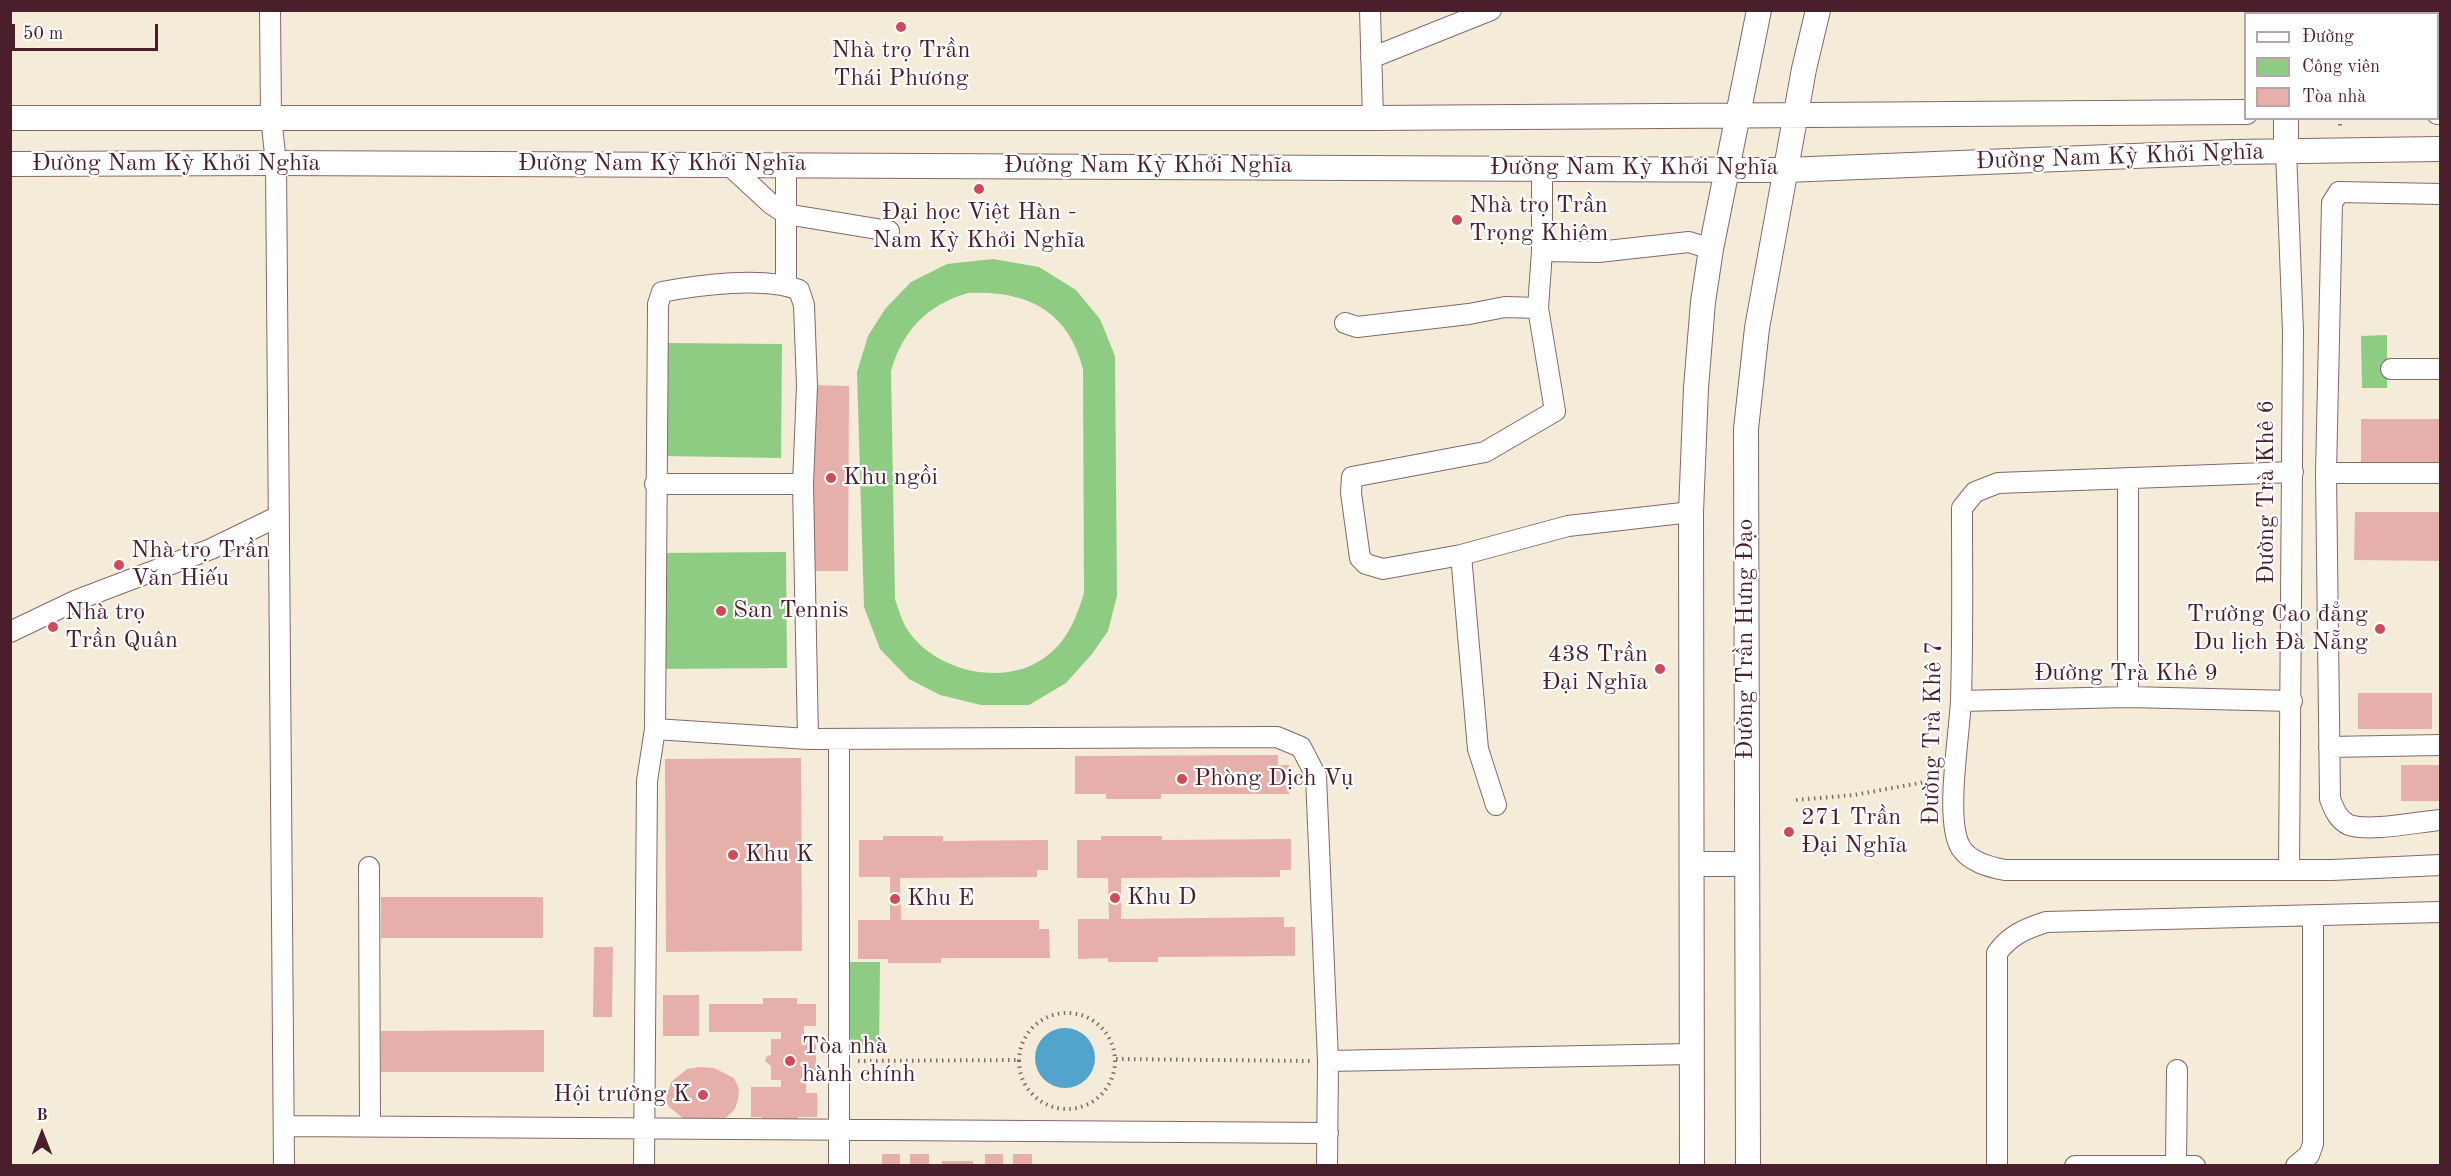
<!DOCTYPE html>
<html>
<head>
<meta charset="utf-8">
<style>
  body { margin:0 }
  #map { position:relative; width:2451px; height:1176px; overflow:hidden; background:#f4ecd9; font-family:"Old Standard TT",serif }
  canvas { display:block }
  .frame { position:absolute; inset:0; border:12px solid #4a1f2b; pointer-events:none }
  .legend { position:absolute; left:2244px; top:12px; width:195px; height:108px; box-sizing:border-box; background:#fff; border:2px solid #b7a5aa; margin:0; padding:8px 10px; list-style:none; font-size:18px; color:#4a1f2b }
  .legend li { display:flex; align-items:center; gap:12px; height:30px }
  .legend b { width:30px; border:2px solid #b7a5aa }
  .north { position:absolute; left:12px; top:1104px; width:60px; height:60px; -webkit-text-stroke:4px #fff; paint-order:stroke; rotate:0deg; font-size:16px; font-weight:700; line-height:24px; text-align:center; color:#4a1f2b }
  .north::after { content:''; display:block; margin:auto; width:21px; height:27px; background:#4a1f2b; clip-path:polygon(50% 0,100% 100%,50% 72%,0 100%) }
  .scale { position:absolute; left:12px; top:24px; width:146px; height:27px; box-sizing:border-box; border:3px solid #4a1f2b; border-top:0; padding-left:8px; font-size:18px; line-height:21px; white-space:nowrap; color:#4a1f2b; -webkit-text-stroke:4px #fff; paint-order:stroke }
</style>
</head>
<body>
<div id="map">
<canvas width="2451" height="1176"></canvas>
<div class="frame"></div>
<ul class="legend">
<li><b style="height:8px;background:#fff"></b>Đường</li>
<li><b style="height:16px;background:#8ecc83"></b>Công viên</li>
<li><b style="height:16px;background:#e7afaa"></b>Tòa nhà</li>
</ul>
<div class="north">B</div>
<div class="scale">50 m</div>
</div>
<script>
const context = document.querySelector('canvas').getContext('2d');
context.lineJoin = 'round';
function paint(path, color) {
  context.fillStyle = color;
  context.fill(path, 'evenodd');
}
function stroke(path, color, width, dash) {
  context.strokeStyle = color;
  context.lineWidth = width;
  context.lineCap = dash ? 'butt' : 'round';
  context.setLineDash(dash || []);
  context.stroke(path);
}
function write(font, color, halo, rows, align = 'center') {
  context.font = font + ' "Old Standard TT",serif';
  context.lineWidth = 4.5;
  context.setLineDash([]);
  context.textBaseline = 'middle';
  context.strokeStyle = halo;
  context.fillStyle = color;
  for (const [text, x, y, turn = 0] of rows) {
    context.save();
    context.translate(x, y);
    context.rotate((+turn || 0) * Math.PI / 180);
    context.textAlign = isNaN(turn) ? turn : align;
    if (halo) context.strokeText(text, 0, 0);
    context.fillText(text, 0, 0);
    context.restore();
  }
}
paint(new Path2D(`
  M993 259 1039 267 1076 290 1100 319 1115 356 1117 596 1108 631 1092 654 1066 683 1029 705H981L940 695 909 679 880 649 864 607 857 372 868 336 885 309 911 282 947 264ZM968 293C1026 290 1068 310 1083 369L1084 593C1077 616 1068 640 1048 655 1008 688 938 673 909 632 902 622 899 611 895 599L891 371C903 330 927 305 968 293Z
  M2387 335V388H2362L2361 336Z
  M666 343 782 344 781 458 664 456Z
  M786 552 787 668 657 669 656 553Z
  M847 962H880L879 1050H847Z`), '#8ecc83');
paint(new Path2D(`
  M1035 1058a30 30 0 1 1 60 0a30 30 0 1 1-60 0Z`), '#52a4cd');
paint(new Path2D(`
  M814 385 849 386 848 571H813Z
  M2361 419H2440V462H2361Z
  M2355 512H2440V561L2354 560Z
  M2358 693H2432V729H2358Z
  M1278 755V765H1289V794H1161V799H1106V794H1075V756Z
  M801 758 802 951 666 952 665 759Z
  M2401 765H2440V801H2401Z
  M883 836H943V841L1048 840V870H1037V877L900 878 901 920H1039V929H1049L1050 958H941V963H888V959H858V920H890V877H859V840H883Z
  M1101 836H1162V840L1291 839V870H1280V877L1121 878V919L1284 917V927H1295V956L1158 957V962H1108V958L1078 959V919H1109L1108 878H1077V840H1101Z
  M381 897H543V938H381Z
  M594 947H613L612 1017H593Z
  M663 995H699V1036H663Z
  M763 998H797V1004H816V1026H804V1039H816V1081H806V1093H817V1117H798V1123H762V1117H751V1087H781V1080H771V1066L765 1061 767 1056 771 1055V1039H781V1032H709V1004H763Z
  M544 1030V1072H381V1031Z
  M699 1067 714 1068 734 1078 739 1089 738 1099 735 1109 727 1117 717 1121 696 1122 684 1119 669 1107 666 1100 671 1082 687 1069Z
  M882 1154H900V1166H882Z
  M910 1154H929V1166H910Z
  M985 1154H1003V1166H985Z
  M1013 1154H1032V1166H1013Z
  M942 1161H973V1166H942Z`), '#e7afaa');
const minor = new Path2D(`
  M270 10 271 117 276 163 284 1166
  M1370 10 1373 118
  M2288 14V10
  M1371 58 1491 10
  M2286 151 2293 331 2289 870
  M729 165 770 203 786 214 889 231
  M1542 167V251L1538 308 1555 411 1485 452 1352 477 1351 493 1360 558 1366 564 1383 569 1461 555 1568 526 1691 512
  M2440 194 2339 192 2332 203 2326 473 2330 799C2334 809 2338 820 2349 825 2371 832 2417 822 2440 820
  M1542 251 1598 252 1689 242 1711 249
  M786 284V165
  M1345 323 1357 327 1469 314 1505 307 1538 308
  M2391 369H2440
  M2293 472 1998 483 1975 492 1962 508C1962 572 1963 636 1961 699 1960 733 1944 821 1961 848 1970 862 1989 867 2005 870H2332L2440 865
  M2326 473H2440
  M2128 478V697
  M655 484H803
  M1461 555 1478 749 1496 805
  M10 632 77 600 211 549 279 516
  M1961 701 2128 697 2292 701
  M655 729 658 304 662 292C698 285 765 276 799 290L804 305 807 386 803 484 808 739
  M2329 747 2440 745
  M369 867 370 1126
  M1328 1061 1690 1054
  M285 1126 1328 1133
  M644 1166 647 781 655 729 808 739 1277 737 1301 747 1316 776 1328 1061 1327 1166
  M839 1166V739
  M1997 1166V953C2010 935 2025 929 2046 922L2440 912
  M2075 1166H2195
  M2176 1166 2177 1070
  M2296 1166 2309 1155 2313 1144V916`);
const major = new Path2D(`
  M2438 112H2440
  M10 118H1373L2246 112
  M2286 118V151
  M10 164 276 163 1786 170 2233 152 2440 149
  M1693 864H1747
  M1692 1166 1691 512 1696 388 1703 302 1711 249 1759 10
  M1748 1166 1746 429 1757 328 1804 69 1818 10`);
stroke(minor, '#866768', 22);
stroke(major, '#866768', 26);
stroke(new Path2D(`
  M2340 118V130
  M1796 800 1854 795 1936 780
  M1019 1061a48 48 0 1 1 96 0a48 48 0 1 1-96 0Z
  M1116 1059 1310 1061
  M858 1061 1018 1060`), '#866768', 4, [1.5, 4.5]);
stroke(minor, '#fff', 20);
stroke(major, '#fff', 24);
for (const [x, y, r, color] of [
  [901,27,6,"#d1495b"],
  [979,189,6,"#d1495b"],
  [1457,220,6,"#d1495b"],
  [831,478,6,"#d1495b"],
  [119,565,6,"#d1495b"],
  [721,611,6,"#d1495b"],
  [53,627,6,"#d1495b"],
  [2380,629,6,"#d1495b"],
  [1660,669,6,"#d1495b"],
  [1182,779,6,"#d1495b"],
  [1789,832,6,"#d1495b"],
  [733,855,6,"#d1495b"],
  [1115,898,6,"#d1495b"],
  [895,899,6,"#d1495b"],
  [790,1061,6,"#d1495b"],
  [703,1095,6,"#d1495b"]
]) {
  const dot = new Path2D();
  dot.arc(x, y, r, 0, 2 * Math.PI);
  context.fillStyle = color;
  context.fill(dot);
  stroke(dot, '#fff', 2);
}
write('24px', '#4a1f2b', '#fff', [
  ["Nhà trọ Trần",901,51,"center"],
  ["Thái Phương",901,79,"center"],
  ["Nhà trọ Trần",1469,206],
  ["Trọng Khiêm",1469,234],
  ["Đại học Việt Hàn -",979,213,"center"],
  ["Nam Kỳ Khởi Nghĩa",979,241,"center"],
  ["Khu ngồi",843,478],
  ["Nhà trọ Trần",131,551],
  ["Văn Hiếu",131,579],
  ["San Tennis",733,611],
  ["Nhà trọ",65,613],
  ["Trần Quân",65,641],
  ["Trường Cao đẳng",2368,615,"right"],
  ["Du lịch Đà Nẵng",2368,643,"right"],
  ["438 Trần",1648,655,"right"],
  ["Đại Nghĩa",1648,683,"right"],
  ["Phòng Dịch Vụ",1194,779],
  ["271 Trần",1801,818],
  ["Đại Nghĩa",1801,846],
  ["Khu K",745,855],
  ["Khu D",1127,898],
  ["Khu E",907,899],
  ["Tòa nhà",802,1047],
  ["hành chính",802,1075],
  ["Hội trường K",691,1095,"right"]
], 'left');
write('24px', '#4a1f2b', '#fff', [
  ["Đường Nam Kỳ Khởi Nghĩa",2120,157,-2],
  ["Đường Nam Kỳ Khởi Nghĩa",176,164],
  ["Đường Nam Kỳ Khởi Nghĩa",662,164],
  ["Đường Nam Kỳ Khởi Nghĩa",1148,166],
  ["Đường Nam Kỳ Khởi Nghĩa",1634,168],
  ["Đường Trà Khê 6",2267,492,-90],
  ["Đường Trần Hưng Đạo",1746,639,-90],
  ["Đường Trà Khê 9",2126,674],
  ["Đường Trà Khê 7",1933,733,-89]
]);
</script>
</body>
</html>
